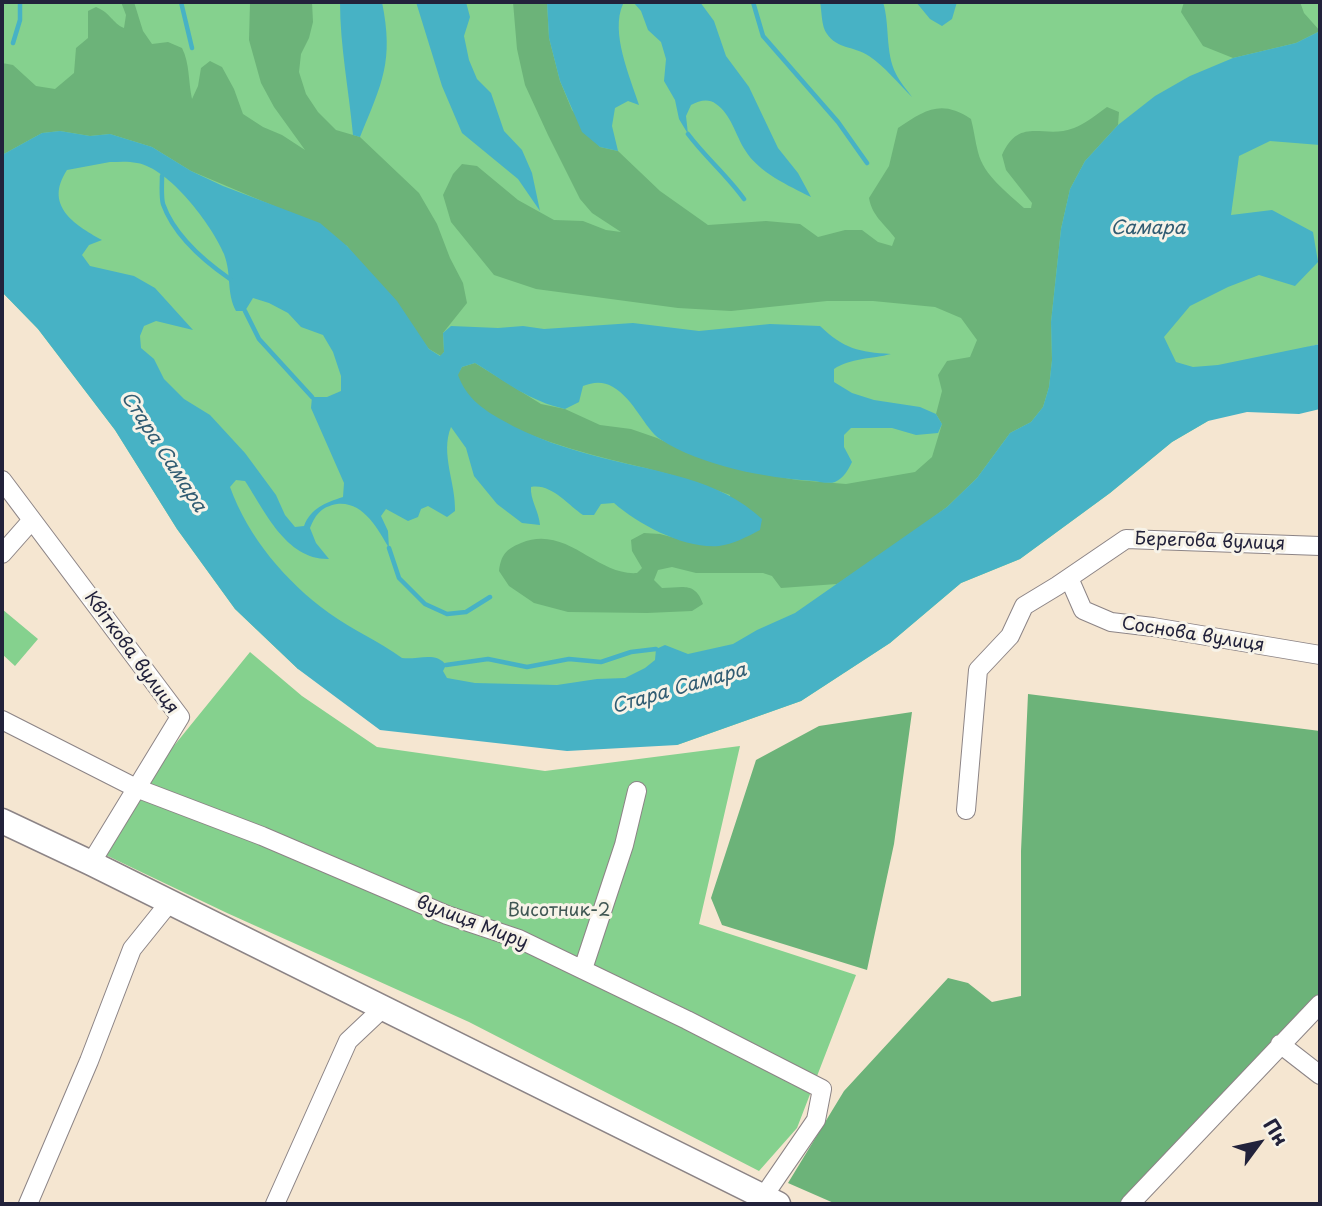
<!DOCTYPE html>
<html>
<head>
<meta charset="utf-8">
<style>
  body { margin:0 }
  #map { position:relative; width:1322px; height:1206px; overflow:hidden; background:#f5e6d1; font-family:"Playpen Sans",sans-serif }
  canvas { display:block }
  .frame { position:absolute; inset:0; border:4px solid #22223b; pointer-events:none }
  .north { position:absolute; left:1224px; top:1108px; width:70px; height:70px; -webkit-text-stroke:5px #f7f3e8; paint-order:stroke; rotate:57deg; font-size:19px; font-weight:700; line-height:28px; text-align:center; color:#22223b }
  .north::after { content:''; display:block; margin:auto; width:24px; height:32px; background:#22223b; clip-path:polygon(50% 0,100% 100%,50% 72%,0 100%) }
</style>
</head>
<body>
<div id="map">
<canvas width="1322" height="1206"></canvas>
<div class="frame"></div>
<div class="north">Пн</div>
</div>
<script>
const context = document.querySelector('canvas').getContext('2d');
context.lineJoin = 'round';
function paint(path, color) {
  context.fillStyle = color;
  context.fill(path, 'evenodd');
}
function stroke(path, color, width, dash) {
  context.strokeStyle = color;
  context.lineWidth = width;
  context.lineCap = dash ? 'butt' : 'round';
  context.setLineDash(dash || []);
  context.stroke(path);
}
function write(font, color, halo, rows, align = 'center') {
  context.font = font + ' "Playpen Sans",sans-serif';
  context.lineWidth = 6;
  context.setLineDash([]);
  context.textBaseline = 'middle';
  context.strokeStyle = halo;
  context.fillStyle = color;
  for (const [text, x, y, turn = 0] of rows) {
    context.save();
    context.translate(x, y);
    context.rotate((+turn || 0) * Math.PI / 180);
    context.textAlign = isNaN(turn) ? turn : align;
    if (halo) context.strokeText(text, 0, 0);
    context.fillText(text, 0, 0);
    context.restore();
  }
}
paint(new Path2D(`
  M2 2H1320V344L1297 350 1208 421 1172 442 1110 493 1020 559 961 583 890 643 801 701 677 745 298 669 235 609 177 529 115 430 38 329 2 292Z
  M2 609 38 639 15 666 2 654Z
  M250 652 302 696 377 747 545 771 740 746 699 924 856 975 797 1128 759 1171 469 1022 227 913 91 848Z`), '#85d18e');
paint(new Path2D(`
  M121 2H134L143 31 152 44 168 42 182 48C190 64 188 81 192 99L198 86 201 68 210 61 222 67 234 89 243 114 263 127 282 135 305 150 274 107 261 83 249 40 250 2H312L313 22 309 38 301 54 299 72 306 94 318 112 336 130 360 137 419 193 437 224 450 258 463 283 467 303 443 333 444 352 441 356 429 349 347 246 288 212 191 171 152 147 110 134 90 136 60 131 42 133 2 155V63L13 65 36 86 55 89 74 73 76 48 88 38V11L96 7C111 13 112 23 124 28L126 15Z
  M513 2H547L549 38 560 81 572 110 600 147 618 151 660 191 708 225 766 221 800 224 818 237 845 230H862L878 242 892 246 895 238C884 223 872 216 869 198L889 166 898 128C925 110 941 99 971 119 974 130 975 141 978 152 984 176 1007 192 1024 208H1031L1032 203 1006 170 1002 155C1020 115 1044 140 1074 128 1085 124 1097 114 1107 107L1119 112 1118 125 1085 161 1070 189 1061 229 1051 322 1052 360 1049 387 1043 407 1031 422 1010 433 977 478 947 507 894 546 837 584 781 588 772 576 763 573H696L672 567 658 570 654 580 662 588C682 588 695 581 703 604L692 611 647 613 568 612 534 603 509 586 499 571C501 555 506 549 521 543 567 524 596 576 637 573L642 568 632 551 631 540 644 533 660 534 690 542 718 546 730 495C703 485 677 476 649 469 601 457 491 434 464 390 461 386 459 380 457 375L462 367 475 363 541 404 565 409 600 425 631 429 657 438 691 454 745 471 797 480 846 484 915 472 932 457 942 424 936 414 942 391 938 375 947 361 970 357 977 340 961 318 935 307 873 301H827L731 311 678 308 536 289 494 275 451 222 443 195 453 174 462 164 477 166 518 200 554 220 583 221 606 230 621 232 592 213 580 199 548 135 525 85 517 49Z
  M1184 2H1300L1304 13 1320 31 1296 43 1233 58 1203 46 1181 12Z
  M1028 694 1320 731V997L1124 1204H836L788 1183 844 1091 948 978 968 983 992 1002 1021 996V851Z
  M912 712 894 844 867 970 722 925 711 898 756 760 819 726Z`), '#6cb379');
paint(new Path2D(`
  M340 2H382C394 62 382 83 360 137L353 135C349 91 340 46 340 2Z
  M416 2H466L470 17 464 36 469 60 477 79 491 93 504 131 522 150 532 173 540 211 518 179 462 133 442 86Z
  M547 2H631L623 4C610 32 630 77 639 105L628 101 615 108 612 126 618 151 600 147 582 132 560 81 549 38Z
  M633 2H700L714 21 726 56 749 87 778 148 798 173 811 197C789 186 758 172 745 150 736 136 731 114 716 104 708 98 699 101 691 105L686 116 688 134 679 119 675 100 664 81 666 59 661 42 648 30 641 11Z
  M820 2H883C890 25 885 52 896 74 900 82 907 90 912 97 898 83 885 67 869 56 854 46 837 49 827 34 821 26 822 11 820 2Z
  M916 2H957L952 19 942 26 930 19Z
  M1320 31V145L1270 141 1239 156 1231 215 1272 210 1313 232 1318 262 1295 286 1259 275 1228 287 1190 306 1164 337 1176 362 1193 367 1218 365 1320 344V409L1299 414 1247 412 1208 421 1172 442 1110 493 1020 559 961 583 890 643 801 701 677 745 567 751 380 730 298 669 235 609 177 529 115 430 38 329 2 292V155L42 133 60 131 90 136 110 134 152 147 191 171 223 186 320 223 347 246 397 301 429 349 440 356 444 352 443 333 451 326 498 328 523 326 544 329 633 323 699 331 770 324 820 326C844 349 859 352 891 354 872 359 850 358 834 369V382L852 393 874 400 920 407 936 414 942 424 938 433 916 435 892 428H851L844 435V447L852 462C848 470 844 478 835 482 829 484 820 482 814 481 766 478 701 466 660 439 645 429 634 399 613 387 603 381 593 382 583 386L579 402 565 409C529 401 506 382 475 363L462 367 458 375C466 397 482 409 502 420 533 438 568 449 603 458 657 472 720 479 762 519L760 530C747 537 733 544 719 546 685 549 639 525 614 503L601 504 594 515H583C568 505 551 483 531 487 530 500 539 511 540 525L522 523 497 504 474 476 466 448 451 427C440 454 456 483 455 511L447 517 428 506 421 509 418 517 408 521 386 509 381 516 388 531 389 548C378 529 363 501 337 504 321 507 316 514 310 528L316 543 329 559C286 560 265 511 245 481L236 480 230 487C248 537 286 582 329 613 352 630 379 641 402 658 418 660 436 651 446 665L443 671 447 678 475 683 557 685 597 679 625 678 645 668 655 660 656 649 665 645 688 654 733 644 757 630 795 613 947 507 977 478 1010 433 1031 422 1043 407 1049 387 1052 360 1051 322 1061 229 1070 189 1085 161 1118 125 1155 96 1190 76 1233 58 1296 43ZM110 162C118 162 128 161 137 163 169 168 212 225 224 254 232 275 226 292 236 311H245L253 298 269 303 288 313 301 327 323 335 333 352 341 376V391L327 397H312L311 408 344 483 343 497C325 503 311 508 304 526L295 527 285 515 276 495 245 453 210 415 184 399 164 379 154 359 141 348 140 336 144 326 156 321 193 330 155 288 134 276 90 266 82 255 89 245 102 240C73 224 44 205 67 170Z`), '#47b2c5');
stroke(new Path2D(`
  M181 2 192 48
  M753 2 763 36 838 122 867 163
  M13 43 20 20V2
  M688 134C705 157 727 175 744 199
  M162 176C162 185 161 196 163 204 174 235 204 261 230 279
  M245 311 259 339 312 397
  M389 548 399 578 425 604 447 614 466 612 490 597
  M446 665 488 659 527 667 569 659 601 662 631 652 656 649`), '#47b2c5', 4.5);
const street = new Path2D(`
  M2 480 180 717 91 863
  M2 554 32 520
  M1069 578 1083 610 1111 622 1153 627 1320 655
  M2 720 136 788 262 836 447 915 519 939 687 1020 822 1089 816 1120 763 1197
  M966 810 978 670 1010 636 1024 606 1057 586 1126 539 1320 546
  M583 969 624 845 637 791
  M1280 1044 1320 1075
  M28 1204 89 1061 132 949 169 903
  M275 1204 348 1041 383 1008
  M1130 1204 1320 1004`);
const secondary = new Path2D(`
  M2 821 91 863 778 1204`);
stroke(street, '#8c8486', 20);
stroke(secondary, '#8c8486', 27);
stroke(street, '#fff', 18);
stroke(secondary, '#fff', 24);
write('18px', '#22223b', '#f7f3e8', [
  ["Берегова вулиця",1210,542,2],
  ["Соснова вулиця",1193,635,9],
  ["Квіткова вулиця",131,653,54],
  ["вулиця Миру",472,923,21]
]);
write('18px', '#405754', '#f7f3e8', [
  ["Висотник-2",559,911]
]);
write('italic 19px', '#315c72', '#f7f3e8', [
  ["Самара",1148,229],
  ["Стара Самара",163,452,57],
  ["Стара Самара",679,689,-16]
]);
</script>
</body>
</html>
